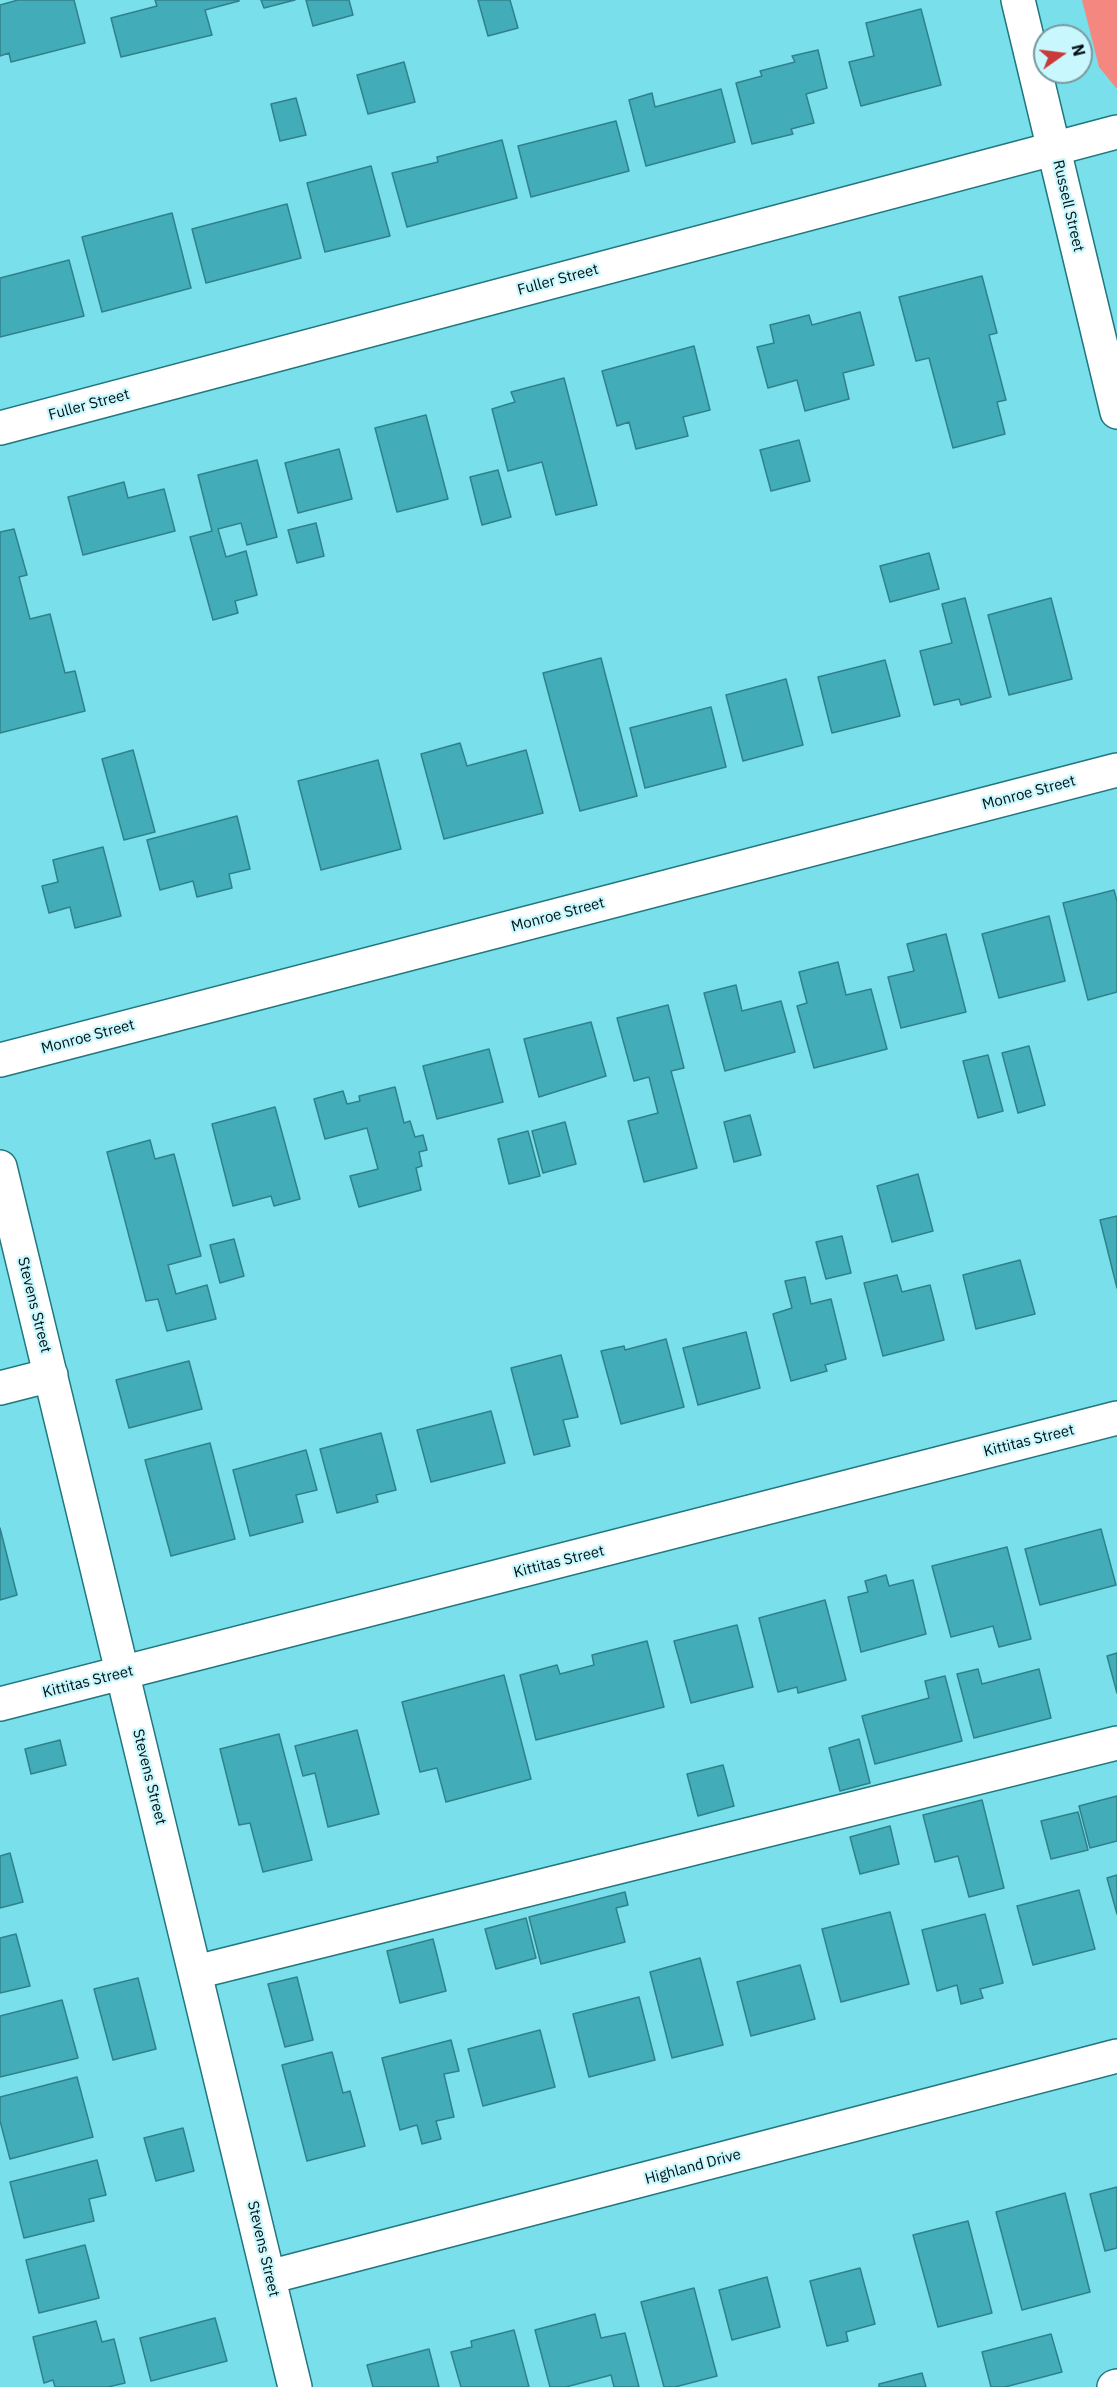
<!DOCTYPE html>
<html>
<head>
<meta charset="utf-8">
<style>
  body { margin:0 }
  #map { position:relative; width:1117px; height:2387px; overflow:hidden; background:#78dfeb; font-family:"IBM Plex Sans",sans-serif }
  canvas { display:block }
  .north { position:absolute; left:1033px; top:24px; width:60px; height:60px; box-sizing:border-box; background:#c8f7fd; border:2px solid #789a9f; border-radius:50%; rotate:76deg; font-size:16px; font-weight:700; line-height:24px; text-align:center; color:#000f11 }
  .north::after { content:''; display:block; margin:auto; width:21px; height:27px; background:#c93a3a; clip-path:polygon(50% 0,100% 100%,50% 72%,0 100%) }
</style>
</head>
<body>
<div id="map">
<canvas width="1117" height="2387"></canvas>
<div class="north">N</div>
</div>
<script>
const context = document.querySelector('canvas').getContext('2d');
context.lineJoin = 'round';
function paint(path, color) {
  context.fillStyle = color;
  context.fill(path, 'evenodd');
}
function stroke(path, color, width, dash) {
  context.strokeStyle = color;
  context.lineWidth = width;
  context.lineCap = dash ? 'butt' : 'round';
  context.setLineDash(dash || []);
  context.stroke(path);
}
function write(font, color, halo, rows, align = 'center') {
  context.font = font + ' "IBM Plex Sans",sans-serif';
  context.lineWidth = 4.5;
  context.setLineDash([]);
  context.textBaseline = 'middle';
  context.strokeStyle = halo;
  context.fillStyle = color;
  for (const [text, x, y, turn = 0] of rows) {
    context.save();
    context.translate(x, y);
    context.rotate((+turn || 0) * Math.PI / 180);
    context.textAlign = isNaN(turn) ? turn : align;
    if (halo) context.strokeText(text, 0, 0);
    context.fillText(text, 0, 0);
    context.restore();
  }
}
paint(new Path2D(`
  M1082 0H1117V89L1099 67Z`), '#f4877f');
const building = new Path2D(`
  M18 0H74L85 43 11 62 9 53 0 56V5Z
  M155 0H239V1L205 10 212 35 121 57 111 18 157 6Z
  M261 0H295L264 8Z
  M306 0H349L353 15 313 26Z
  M478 0H510L518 28 488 36Z
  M921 9 941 85 861 106 849 62 874 56 866 23Z
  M818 50 827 88 806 94 814 123 791 129 793 134 752 144 736 83 762 76 760 71 795 62 792 56Z
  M404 62 415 102 368 114 357 75Z
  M721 89 735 142 646 166 629 100 652 93 655 107Z
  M296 98 306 135 280 141 271 104Z
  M616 121 629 171 531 197 518 146Z
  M502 140 517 198 407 227 392 173 438 162 437 157Z
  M371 166 390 236 325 252 307 183Z
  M287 204 301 258 206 283 192 229Z
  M172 213 191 288 102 312 82 237Z
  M69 260 84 316 0 337V278Z
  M982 276 997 333 989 335 1006 400 997 402 1005 434 953 448 929 358 916 361 899 297Z
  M860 312 874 365 843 373 849 399 805 411 797 380 768 388 757 347 774 343 770 325 809 315 812 325Z
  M694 346 710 410 683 417 688 436 636 449 629 422 617 426 602 371Z
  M564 378 597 505 556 515 542 462 508 471 492 409 515 402 511 392Z
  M426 415 448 499 397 512 375 428Z
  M799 440 810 481 771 491 760 450Z
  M339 449 352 499 298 513 285 463Z
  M257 460 277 537 247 545 241 523 218 529 226 557 246 551 257 595 235 601 238 613 213 620 190 537 212 531 198 475Z
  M498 470 511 517 482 525 470 477Z
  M124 482 128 498 164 489 175 531 83 555 68 497Z
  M316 523 324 556 297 563 288 530Z
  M14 529 27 575 19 577 30 619 50 614 65 673 75 671 85 711 0 733V532Z
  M929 553 939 589 890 602 880 566Z
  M965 598 991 697 961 705 959 699 934 705 920 651 952 643 942 604Z
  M1051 598 1072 679 1009 695 988 615Z
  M601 658 637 796 580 811 543 673Z
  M885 660 900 716 832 733 818 677Z
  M786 679 803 745 743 761 726 695Z
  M711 707 726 767 645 788 630 728Z
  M460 743 467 766 526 750 543 813 444 839 421 754Z
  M133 750 155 832 124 840 102 759Z
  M378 760 401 849 321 870 298 781Z
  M237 816 250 869 229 874 232 888 197 897 193 881 160 890 147 840Z
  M103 847 121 916 75 928 70 907 49 913 42 886 58 882 53 860Z
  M1114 890 1117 901V992L1088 1000 1063 903Z
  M1049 916 1065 981 999 998 982 934Z
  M946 934 966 1012 901 1028 888 977 914 971 907 944Z
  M838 962 846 995 871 989 887 1049 814 1068 797 1006 807 1003 799 972Z
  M736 985 742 1011 781 1001 795 1052 725 1071 704 993Z
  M668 1005 684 1068 671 1071 697 1168 644 1182 628 1121 658 1113 649 1077 634 1081 617 1018Z
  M591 1022 606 1076 539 1097 524 1039Z
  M1029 1046 1045 1105 1018 1113 1002 1053Z
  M489 1049 503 1102 437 1119 423 1066Z
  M988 1055 1003 1111 978 1118 963 1061Z
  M395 1087 404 1123 410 1121 415 1137 423 1135 427 1150 419 1152 422 1166 416 1168 421 1190 359 1207 350 1176 378 1169 367 1128 325 1139 314 1099 343 1091 347 1104 360 1101 359 1096Z
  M275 1107 300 1199 274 1206 271 1196 233 1206 212 1124Z
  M750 1115 761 1155 734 1162 724 1122Z
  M565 1122 576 1164 543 1173 532 1131Z
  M528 1131 540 1176 509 1184 498 1139Z
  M150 1140 155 1159 174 1154 201 1256 168 1265 176 1294 207 1285 216 1319 167 1331 158 1299 146 1301 107 1152Z
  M918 1174 933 1231 892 1242 877 1186Z
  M1117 1216V1288L1100 1220Z
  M842 1236 851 1273 826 1279 816 1242Z
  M234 1239 244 1276 220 1283 210 1245Z
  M1020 1260 1035 1314 976 1329 963 1275Z
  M897 1275 902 1292 930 1285 944 1340 883 1356 864 1283Z
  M805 1277 811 1304 831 1299 846 1359 825 1365 827 1371 791 1381 773 1314 792 1308 785 1281Z
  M746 1332 760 1388 698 1405 683 1348Z
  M666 1339 684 1407 621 1424 601 1351 624 1346 625 1350Z
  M561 1355 578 1417 563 1420 570 1446 534 1455 511 1368Z
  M189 1361 202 1409 129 1428 116 1380Z
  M491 1411 505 1463 431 1482 417 1430Z
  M381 1433 396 1490 376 1495 378 1502 337 1513 320 1449Z
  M210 1443 235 1539 171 1556 145 1460Z
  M306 1450 317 1490 296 1495 303 1522 250 1536 233 1470Z
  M0 1528 17 1595 0 1600Z
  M1101 1529 1116 1585 1040 1605 1025 1549Z
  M1007 1547 1031 1639 999 1647 993 1626 951 1637 932 1566Z
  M886 1575 889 1586 913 1580 926 1634 861 1652 848 1597 868 1592 865 1581Z
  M825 1600 846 1680 798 1693 797 1687 778 1692 759 1618Z
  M737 1625 753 1687 691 1703 674 1641Z
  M647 1641 664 1707 536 1740 520 1675 557 1665 560 1674 594 1665 592 1655Z
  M1117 1653V1693L1107 1656Z
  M978 1669 982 1684 1039 1669 1051 1718 974 1738 957 1674Z
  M504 1675 531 1779 446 1802 437 1768 420 1772 402 1702Z
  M945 1676 962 1741 875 1764 862 1716 929 1698 925 1681Z
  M357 1730 379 1814 328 1827 315 1773 303 1776 295 1746Z
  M279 1734 312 1860 263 1872 250 1823 239 1825 220 1749Z
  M859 1739 870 1783 840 1791 829 1748Z
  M60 1740 66 1765 31 1774 25 1749Z
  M723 1765 734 1806 698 1816 687 1774Z
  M1117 1796V1841L1090 1848 1079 1806Z
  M982 1800 1004 1888 969 1897 958 1856 935 1862 923 1815Z
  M1078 1812 1088 1850 1051 1859 1041 1821Z
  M890 1826 899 1864 860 1874 850 1837Z
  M10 1853 23 1902 0 1908V1856Z
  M1117 1875V1914L1107 1878Z
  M1079 1890 1095 1949 1033 1965 1017 1906Z
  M625 1892 628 1905 616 1908 625 1942 541 1964 529 1917Z
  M890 1912 909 1984 841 2002 822 1929Z
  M985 1914 1003 1983 980 1989 983 1998 961 2004 957 1985 937 1991 922 1930Z
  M526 1918 536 1958 496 1969 485 1929Z
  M16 1934 30 1986 0 1993V1938Z
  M433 1939 446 1991 400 2003 387 1951Z
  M700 1958 723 2045 672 2058 650 1972Z
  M800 1965 815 2019 751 2036 737 1982Z
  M297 1977 313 2040 285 2047 268 1984Z
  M138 1978 156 2049 113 2060 94 1989Z
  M639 1997 655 2060 589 2077 573 2014Z
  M62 2000 78 2058 0 2077V2016Z
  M540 2030 555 2087 483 2106 468 2049Z
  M451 2040 459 2071 444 2074 454 2117 436 2121 441 2139 422 2144 417 2125 400 2130 382 2058Z
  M332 2052 343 2093 350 2091 365 2146 307 2161 282 2065Z
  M77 2077 93 2137 10 2159 0 2121V2097Z
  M183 2128 194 2171 156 2181 144 2138Z
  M97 2160 106 2195 89 2199 94 2221 24 2238 10 2182Z
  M1117 2187V2248L1105 2251 1090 2194Z
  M1065 2193 1090 2292 1022 2310 996 2212Z
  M968 2221 992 2313 938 2327 913 2235Z
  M85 2245 99 2298 39 2313 26 2260Z
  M860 2268 875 2324 846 2332 848 2341 827 2346 810 2281Z
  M767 2277 780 2327 732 2340 719 2290Z
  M694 2288 717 2376 675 2387H664L641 2302Z
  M595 2314 601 2338 625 2333 639 2387H614L611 2375 566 2387H550L535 2330Z
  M215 2318 227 2361 151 2381 140 2338Z
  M96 2321 102 2342 114 2339 125 2383 108 2387H55L53 2380 44 2383 33 2337Z
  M514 2330 529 2387H461L451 2352 472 2347 471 2341Z
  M1051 2334 1062 2372 1005 2387H991L982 2352Z
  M429 2349 439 2387H373L367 2365Z
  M922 2373 926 2387H879V2384Z`);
paint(building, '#42adb8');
stroke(building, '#30818a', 1.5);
const minor = new Path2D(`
  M0 428 1117 132
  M0 1060 1117 770
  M0 1167 295 2387
  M0 1388 51 1375
  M0 1704 1117 1418
  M196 1972 1117 1743
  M269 2277 1117 2056
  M1114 2387 1117 2386`);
const major = new Path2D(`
  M1018 0 1117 412`);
stroke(minor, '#22767e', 36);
stroke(major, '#22767e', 36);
stroke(minor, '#fff', 33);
stroke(major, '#fff', 33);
write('15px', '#000f11', '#c8f7fd', [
  ["Russell Street",1068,206,77],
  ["Fuller Street",558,280,-15],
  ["Fuller Street",89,405,-15],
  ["Monroe Street",1029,793,-15],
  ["Monroe Street",558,915,-15],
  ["Monroe Street",88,1037,-15],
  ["Stevens Street",34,1305,76],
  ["Kittitas Street",1029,1441,-14],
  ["Kittitas Street",559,1562,-14],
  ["Kittitas Street",88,1682,-14],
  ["Stevens Street",149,1777,76],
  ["Highland Drive",693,2167,-15],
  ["Stevens Street",263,2249,77]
]);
</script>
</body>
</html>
